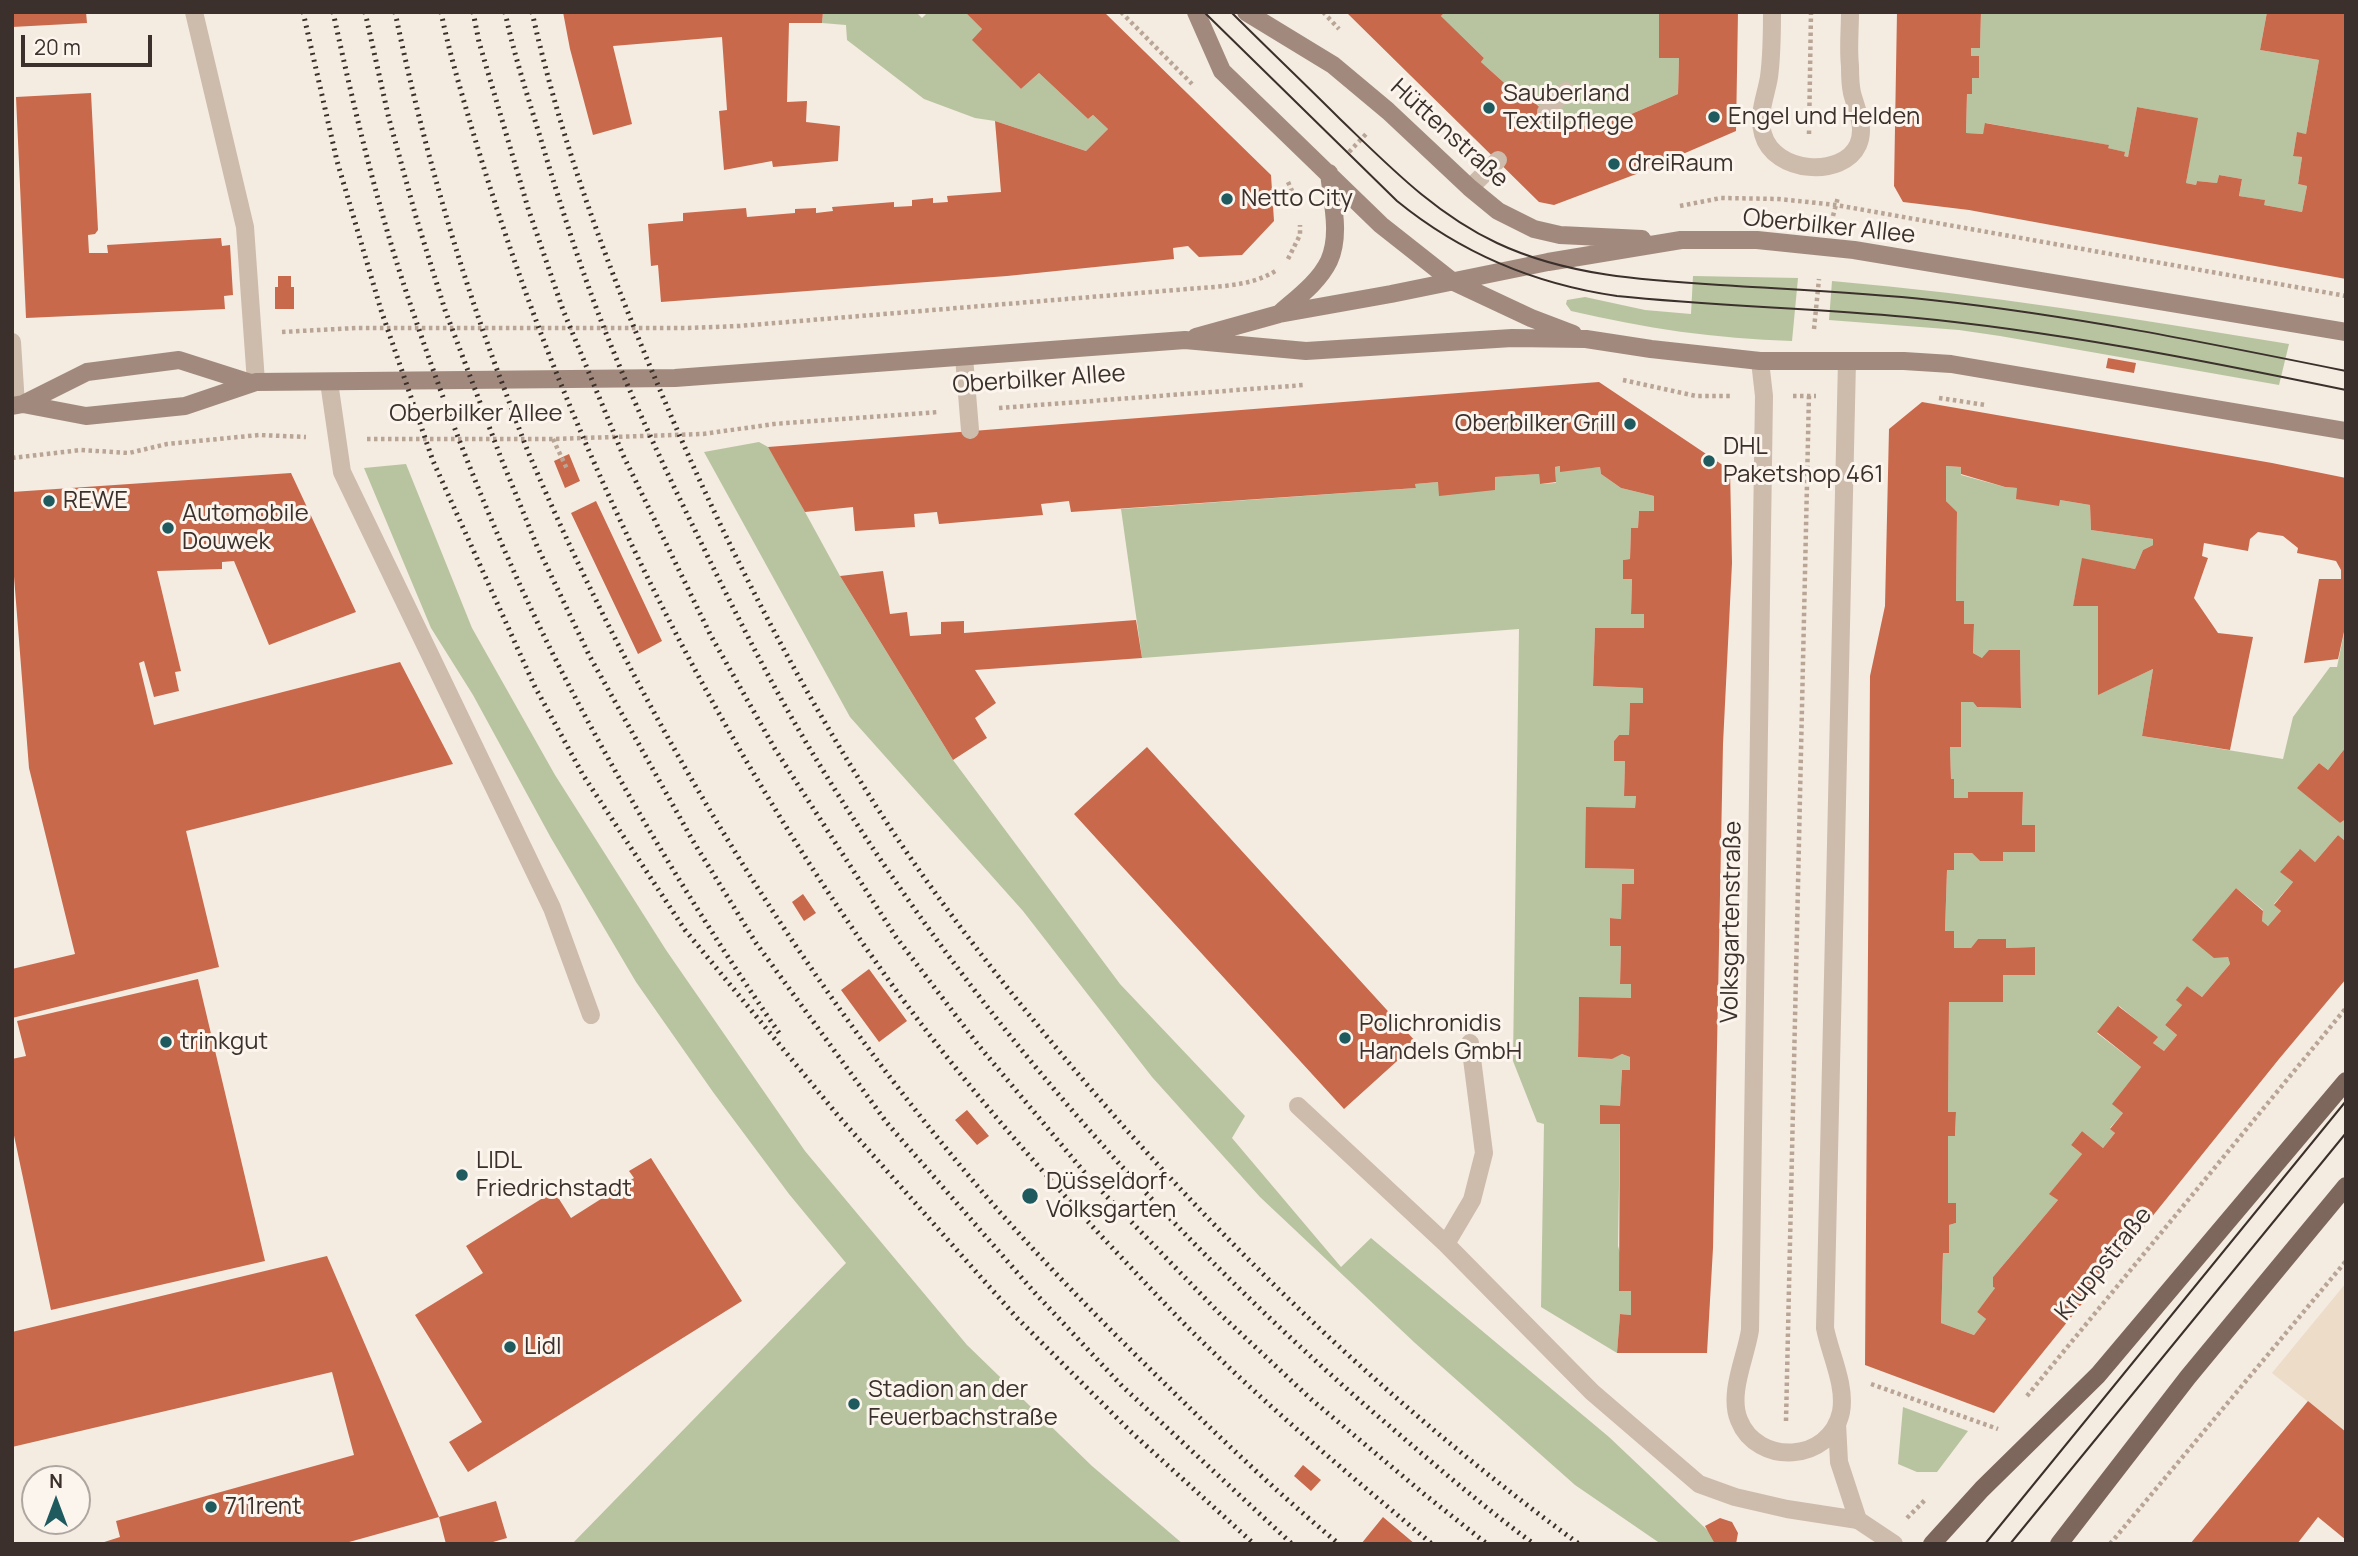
<!DOCTYPE html>
<html>
<head>
<meta charset="utf-8">
<style>
  body { margin:0 }
  #map { position:relative; width:2358px; height:1556px; overflow:hidden; background:#f4ebe1; font-family:Manrope,sans-serif }
  canvas { display:block }
  .frame { position:absolute; inset:0; border:14px solid #3b302b; pointer-events:none }
  .north { position:absolute; left:21px; top:1465px; width:70px; height:70px; box-sizing:border-box; background:#fbf5ee; border:2px solid #aea6a0; border-radius:50%; rotate:0deg; font-size:19px; font-weight:700; line-height:28px; text-align:center; color:#3b302b }
  .north::after { content:''; display:block; margin:auto; width:24px; height:32px; background:#1f5a5e; clip-path:polygon(50% 0,100% 100%,50% 72%,0 100%) }
  .scale { position:absolute; left:21px; top:35px; width:131px; height:32px; box-sizing:border-box; border:4px solid #3b302b; border-top:0; padding-left:9px; font-size:21px; line-height:24px; white-space:nowrap; color:#3b302b; -webkit-text-stroke:5px #fbf5ee; paint-order:stroke }
</style>
</head>
<body>
<div id="map">
<canvas width="2358" height="1556"></canvas>
<div class="frame"></div>
<div class="north">N</div>
<div class="scale">20 m</div>
</div>
<script>
const context = document.querySelector('canvas').getContext('2d');
context.lineJoin = 'round';
function paint(path, color) {
  context.fillStyle = color;
  context.fill(path, 'evenodd');
}
function stroke(path, color, width, dash) {
  context.strokeStyle = color;
  context.lineWidth = width;
  context.lineCap = dash ? 'butt' : 'round';
  context.setLineDash(dash || []);
  context.stroke(path);
}
function write(font, color, halo, rows, align = 'center') {
  context.font = font + ' Manrope,sans-serif';
  context.lineWidth = 6;
  context.setLineDash([]);
  context.textBaseline = 'middle';
  context.strokeStyle = halo;
  context.fillStyle = color;
  for (const [text, x, y, turn = 0] of rows) {
    context.save();
    context.translate(x, y);
    context.rotate((+turn || 0) * Math.PI / 180);
    context.textAlign = isNaN(turn) ? turn : align;
    if (halo) context.strokeText(text, 0, 0);
    context.fillText(text, 0, 0);
    context.restore();
  }
}
paint(new Path2D(`
  M823 12H916L922 18 928 12H965L982 29 973 40 1021 89 1039 73 1088 119 1093 115 1108 129 1086 151 995 121 975 118 924 99 847 40 846 25 822 23Z
  M1445 12H1659V58H1679L1678 94 1615 121 1568 133 1526 94 1521 98 1481 62 1484 58 1441 16Z
  M1981 12H2267L2260 50 2319 60 2306 134 2297 133 2293 155 2302 157 2298 184 2307 186 2302 212 2264 205V200L2239 196 2242 179 2219 175 2217 183 2197 181 2196 185 2186 183 2197 118 2137 107 2128 157 2124 156V152L2108 148V145L1986 123 1983 134 1966 133 1967 94H1972V78L1979 77V56H1971V48L1980 47Z
  M1693 276 1798 278 1792 341C1716 339 1644 328 1571 311L1566 304 1567 300 1585 297 1645 310 1691 314Z
  M1832 281C1985 294 2137 319 2289 344L2279 385 2000 336 1959 330 1829 320Z
  M759 442 768 447 787 479 840 576 953 760 1120 984 1245 1116 1232 1138 1341 1267 1371 1238 1609 1437 1722 1544H1661L1575 1485 1415 1343 1260 1197 1152 1077 1023 911 850 717 704 452Z
  M406 464 472 628 555 775 666 950 805 1151 967 1345 1092 1466 1183 1544H572L846 1263 789 1194 713 1092 636 982 551 838 473 695 431 628 364 468Z
  M1560 466 1561 471 1600 467 1601 474 1621 488 1654 496V511H1639L1638 528H1631L1630 559 1623 560V578L1632 579 1631 613 1644 614V628H1595L1593 686 1643 688V703H1630L1629 735H1619L1614 741V761H1625L1624 796H1636L1635 808H1586V868L1634 869V884H1622L1621 919 1610 918V946H1621L1620 984H1631V998H1579L1578 1057 1611 1059 1622 1054 1630 1057V1070H1622L1620 1106H1600V1123L1620 1124 1618 1246 1631 1291V1315L1620 1314 1617 1353 1541 1307 1544 1124 1537 1122 1513 1061 1519 629 1142 658 1121 509 1416 488 1415 484 1438 482 1495 490V477L1539 474 1540 484 1556 483 1555 467Z
  M1946 466 1961 467V475L2005 487 2017 488V498L2060 500 2090 505 2091 530 2153 539V545L2143 550 2135 569 2083 559 2073 606H2098L2099 694 2153 669 2142 736 2283 759 2293 717 2330 667H2337L2346 623V747L2328 770 2319 763 2298 788 2340 823 2346 819V837L2344 840 2338 835 2315 862 2299 850 2281 872 2293 882 2274 904 2281 911 2268 926 2262 921 2263 910 2236 888 2193 940 2228 957 2230 964 2202 997 2187 986 2177 999 2182 1005 2165 1025 2177 1035 2164 1051 2153 1043 2157 1037 2119 1006 2097 1033 2141 1067 2123 1113 2110 1128 2115 1133 2103 1148 2082 1131 2071 1145 2082 1154 2050 1193 2058 1200 1993 1277V1287L1995 1288 1977 1312 1986 1319 1974 1335 1941 1323 1943 1253H1949V1225L1956 1223 1948 1203V1136H1955L1956 1112H1948L1949 1002 2003 1001V975L2035 974V947L2006 948V939H1978L1971 948H1954L1945 931 1947 870H1954V853H1972L1980 861H2002L2003 852H2034L2035 825H2022L2023 792H1969L1968 798H1954V779H1951L1950 747H1961V702H1973L1977 707 2021 708 2020 651 1982 658 1973 653 1974 624H1964V601H1956L1957 513 1946 501Z
  M1903 1407 1968 1431 1937 1472H1917L1898 1464Z`), '#b8c4a0');
paint(new Path2D(`
  M2346 1283V1432L2272 1373Z`), '#ecdcc8');
paint(new Path2D(`
  M12 12H86L87 23 12 27Z
  M563 12H823L822 23H789L787 102 807 101 806 122 840 126 838 161 773 167 772 161 724 170 719 111 727 110 722 37 613 46 632 124 593 135 570 49Z
  M965 12H1104L1271 175 1274 221 1242 255 1199 257 1188 246 1173 248 1174 259 1007 276 661 302 658 265 651 266 648 224 683 221V213L746 208 747 217 795 213V209L816 208V213L833 211 832 207 894 202V207L912 206V200L933 198V203L948 202 947 196 1001 192 995 121 1086 151 1108 129 1093 115 1088 119 1039 73 1021 89 972 40 982 29Z
  M1346 12H1445L1441 16 1484 58 1481 62 1521 98 1525 94 1568 133 1612 114 1615 121 1678 94 1679 58H1659V12H1738L1736 131 1639 173 1554 205 1539 202Z
  M1897 12H1981L1980 48H1971V56H1979V78H1972V94H1967L1966 133 1983 134 1985 123 2109 145 2108 148 2125 152 2124 156 2128 157 2137 107 2198 118 2186 183 2196 185 2197 181 2217 183 2219 175 2242 179 2239 196 2265 200 2264 205 2302 212 2307 186 2298 184 2302 157 2293 156 2297 132 2306 134 2319 60 2260 50 2267 12H2346V279L1969 210 1903 202 1894 186Z
  M91 93 98 230 95 234 88 235 89 253H108L107 245 221 238 222 246 230 245 233 295 224 296 225 309 26 318 16 97Z
  M278 276H291V287H294V309H275V287H278Z
  M2108 358 2136 363 2134 373 2106 368Z
  M1599 382 1730 470 1732 563 1723 744 1713 1248 1707 1353H1617L1620 1314 1631 1315V1291H1619L1620 1124H1600V1105L1620 1106 1622 1070H1630V1057L1622 1054 1612 1059 1578 1057 1579 997 1631 998V984H1620L1621 946H1610V918L1621 919 1622 884H1634V869L1585 868 1586 807 1635 808 1636 796H1624L1625 761H1614V741L1619 735H1629L1630 703H1643V688L1593 686 1595 628H1644V614H1631L1632 579H1623V560L1630 559 1631 528H1638L1639 511H1654V496L1621 488 1601 474 1600 467 1560 472V466L1555 467 1556 482 1540 484 1539 474 1495 477V490L1439 496 1438 482 1415 484 1416 488 1071 512 1069 501 1041 504 1043 515 939 524 937 512 914 514 915 527 855 531 853 507 805 512 768 447Z
  M1922 402 2272 463 2346 478V623L2338 659 2304 663 2319 579H2341V570L2336 561 2297 553 2298 548 2283 536 2258 532 2250 539 2248 551 2204 543 2202 556 2208 558 2194 598 2218 633 2253 637 2230 750 2142 736 2153 669 2098 695V606H2073L2082 558 2135 569 2143 550 2153 545V539L2091 530 2090 505 2060 500 2059 506 2016 499 2017 488 2005 487 1961 474V467L1946 466V501L1957 512 1956 601H1964V624H1974L1973 653 1982 658 1989 650H2020L2021 708 1977 707 1973 702H1961V747H1950L1951 779H1954V798H1968V792H2023L2022 825H2035V852H2003V861H1980L1972 853H1954V870H1947L1945 931H1954V948H1971L1978 939H2006V948L2035 947V975H2003V1002H1949L1948 1112H1956L1955 1136H1948V1203H1956V1223L1949 1225V1253H1943L1941 1323 1974 1335 1986 1319 1977 1312 1995 1288 1993 1287V1277L2058 1200 2049 1194 2082 1154 2071 1145 2082 1131 2103 1148 2115 1133 2110 1129 2123 1113 2112 1104 2141 1067 2097 1032 2118 1006 2158 1037 2153 1043 2164 1051 2177 1035 2165 1025 2182 1005 2176 1000 2187 986 2202 997 2230 964 2228 957 2214 958 2192 940 2236 888 2263 911 2262 921 2268 926 2281 911 2274 905 2293 882 2280 872 2300 849 2315 862 2338 835 2344 840 2346 837V979L2279 1059 1994 1413 1865 1365 1870 676 1885 606 1889 429Z
  M569 454 580 481 565 488 554 461Z
  M291 473 356 612 269 645 234 561 222 562V569L157 571 181 671 175 672 179 691 154 697 144 661 139 663 154 725 400 662 453 764 186 831 219 967 12 1018V969L75 954 29 768 12 551V492Z
  M596 501 662 641 638 654 571 513Z
  M883 571 890 614 907 612 910 636 941 634V622L964 621V633L1136 620 1142 658 975 670 996 703 975 718 987 738 953 760 840 576Z
  M1147 747 1417 1043 1344 1109 1074 814Z
  M2346 747V819L2340 823 2297 788 2319 763 2328 770Z
  M803 894 816 913 804 921 792 902Z
  M869 969 907 1021 879 1042 841 990Z
  M198 979 265 1261 51 1310 12 1126V1059L26 1056 17 1021Z
  M967 1110 989 1136 977 1145 955 1120Z
  M651 1158 742 1301 468 1472 449 1442 482 1422 415 1315 483 1273 466 1246 554 1191 571 1218 634 1178 629 1171Z
  M327 1256 439 1517 342 1544H98L120 1537 116 1521 354 1455 332 1372 12 1447V1332Z
  M2308 1401 2346 1432V1540L2318 1517 2297 1544H2190Z
  M1303 1465 1321 1480 1311 1491 1294 1476Z
  M496 1501 507 1538 486 1544H446L439 1517Z
  M1383 1517 1415 1544H1361Z
  M1720 1518 1732 1522 1738 1533 1736 1544H1715L1705 1526Z`), '#c8694b');
stroke(new Path2D(`
  M1121 12 1192 84
  M1323 12 1339 29
  M1809 134 1811 12
  M1349 152 1367 133
  M1288 182 1299 206
  M1680 206 1721 198 1779 199 1836 205 2346 296
  M1833 216 1838 197
  M1288 259 1300 235V225
  M1814 329 1819 279
  M282 332 356 328H688L739 326 1200 288C1226 286 1254 285 1277 270
  M1623 380 1696 396H1732
  M1793 396H1816
  M1939 398 1986 405
  M999 408 1304 385
  M367 439H553L703 434 774 424 938 412
  M553 439 567 469
  M12 458 81 450 129 453 167 444 259 435 306 437
  M1871 1384 1998 1429
  M2027 1396 2346 1008
  M1786 1421 1809 394
  M1907 1518 1926 1499
  M2110 1544 2346 1261`), '#b9a596', 4.5, [3.5, 3.5]);
stroke(new Path2D(`
  M194 12 245 227 256 382
  M1546 112 1566 91
  M1470 188 1498 160
  M12 342 16 405
  M964 357 970 430
  M329 382 342 472 552 908 591 1015
  M1298 1106 1446 1244 1592 1392 1699 1484 1735 1497 1787 1509 1858 1520
  M1446 1244 1472 1200 1484 1153 1470 1043`), '#cdbbac', 18);
stroke(new Path2D(`
  M1772 12C1772 34 1772 55 1769 77 1766 96 1757 114 1763 134 1774 174 1843 178 1858 145 1866 127 1856 109 1852 93 1850 84 1850 74 1850 66 1848 48 1850 30 1850 12
  M1760 361 1764 396 1750 1330C1746 1357 1728 1393 1739 1420 1757 1466 1830 1463 1841 1412 1846 1385 1830 1354 1825 1328L1847 361
  M1837 1423 1839 1462 1858 1520 1894 1544`), '#cdbbac', 18);
stroke(new Path2D(`
  M1196 12 1222 71 1381 225 1452 281 1531 318 1573 334
  M1246 12 1333 65 1388 111 1470 188 1498 211 1534 229 1560 235 1642 239
  M1280 313C1297 298 1319 282 1329 261 1341 235 1332 201 1329 173
  M1196 337 1279 314 1391 294 1548 262 1681 240H1757L1854 250 2346 332
  M23 404 87 372 179 360 251 383
  M12 406 23 404 86 416 185 406 256 382 675 378 1185 340 1306 351 1512 338 1586 339 1651 349 1760 361H1904L1951 364 2346 431`), '#a18a7d', 18);
stroke(new Path2D(`
  M1932 1544 1982 1489 2098 1375 2346 1081
  M2059 1544 2188 1377 2346 1186`), '#7d675c', 18);
stroke(new Path2D(`
  M1204 12 1397 201C1462 254 1534 284 1617 296 1713 306 1810 308 1907 317 2055 331 2201 360 2346 390
  M1231 12C1267 48 1304 83 1340 119 1389 166 1435 214 1497 243 1571 278 1656 281 1736 286 1801 290 1866 293 1931 300 2070 315 2208 343 2346 371
  M1985 1544 2346 1101
  M2010 1544 2346 1133`), '#3b302b', 2);
stroke(new Path2D(`
  M303 12 337 161 381 310 433 461 535 687 583 775 685 930 840 1118 1017 1318 1130 1431 1254 1544
  M333 12C355 113 379 214 413 312 455 436 504 559 564 676 628 800 700 918 779 1033
  M365 12 389 119 416 217 445 310 501 458 537 546 590 657 693 841 756 943 887 1123 1035 1293 1122 1386 1292 1544
  M395 12C421 136 455 257 499 375 510 403 520 433 532 461 647 729 801 981 991 1202 1043 1262 1099 1319 1156 1375 1215 1433 1275 1491 1339 1544
  M441 12C449 52 461 91 472 129 499 219 529 307 565 394 646 592 749 782 873 958 942 1057 1022 1150 1104 1239 1140 1277 1176 1317 1214 1353 1283 1420 1358 1482 1432 1544
  M473 12 479 42 528 208 563 310 623 455 711 636 775 749 896 937 979 1046 1090 1179 1221 1315 1312 1400 1424 1494 1487 1544
  M505 12C514 55 528 97 541 140 558 197 576 254 597 310 624 381 656 450 689 518 726 594 763 670 807 744 957 995 1152 1220 1373 1412 1426 1457 1478 1503 1534 1544
  M532 12C561 142 608 268 660 390 719 530 788 667 869 795 928 889 997 977 1068 1062 1219 1242 1389 1405 1579 1544`), '#3b302b', 5, [2, 5]);
for (const [x, y, r, color] of [
  [1489,108,7,"#1f5a5e"],
  [1714,117,7,"#1f5a5e"],
  [1614,164,7,"#1f5a5e"],
  [1227,199,7,"#1f5a5e"],
  [1630,424,7,"#1f5a5e"],
  [1709,461,7,"#1f5a5e"],
  [49,501,7,"#1f5a5e"],
  [168,528,7,"#1f5a5e"],
  [1345,1038,7,"#1f5a5e"],
  [166,1042,7,"#1f5a5e"],
  [462,1175,7,"#1f5a5e"],
  [1030,1196,9,"#1f5a5e"],
  [510,1347,7,"#1f5a5e"],
  [854,1404,7,"#1f5a5e"],
  [211,1507,7,"#1f5a5e"]
]) {
  const dot = new Path2D();
  dot.arc(x, y, r, 0, 2 * Math.PI);
  context.fillStyle = color;
  context.fill(dot);
  stroke(dot, '#fbf5ee', 2.5);
}
write('24px', '#3b302b', '#fbf5ee', [
  ["Sauberland",1503,94],
  ["Textilpflege",1503,122],
  ["Engel und Helden",1728,117],
  ["dreiRaum",1628,164],
  ["Netto City",1241,199],
  ["Oberbilker Grill",1616,424,"right"],
  ["DHL",1723,447],
  ["Paketshop 461",1723,475],
  ["REWE",63,501],
  ["Automobile",182,514],
  ["Douwek",182,542],
  ["Polichronidis",1359,1024],
  ["Handels GmbH",1359,1052],
  ["trinkgut",180,1042],
  ["LIDL",476,1161],
  ["Friedrichstadt",476,1189],
  ["Düsseldorf",1046,1182],
  ["Volksgarten",1046,1210],
  ["Lidl",524,1347],
  ["Stadion an der",868,1390],
  ["Feuerbachstraße",868,1418],
  ["711rent",225,1507]
], 'left');
write('24px', '#3b302b', '#fbf5ee', [
  ["Hüttenstraße",1449,134,42],
  ["Oberbilker Allee",1829,227,6],
  ["Oberbilker Allee",1039,380,-4],
  ["Oberbilker Allee",476,414],
  ["Volksgartenstraße",1732,922,-89],
  ["Kruppstraße",2104,1264,-51]
]);
</script>
</body>
</html>
